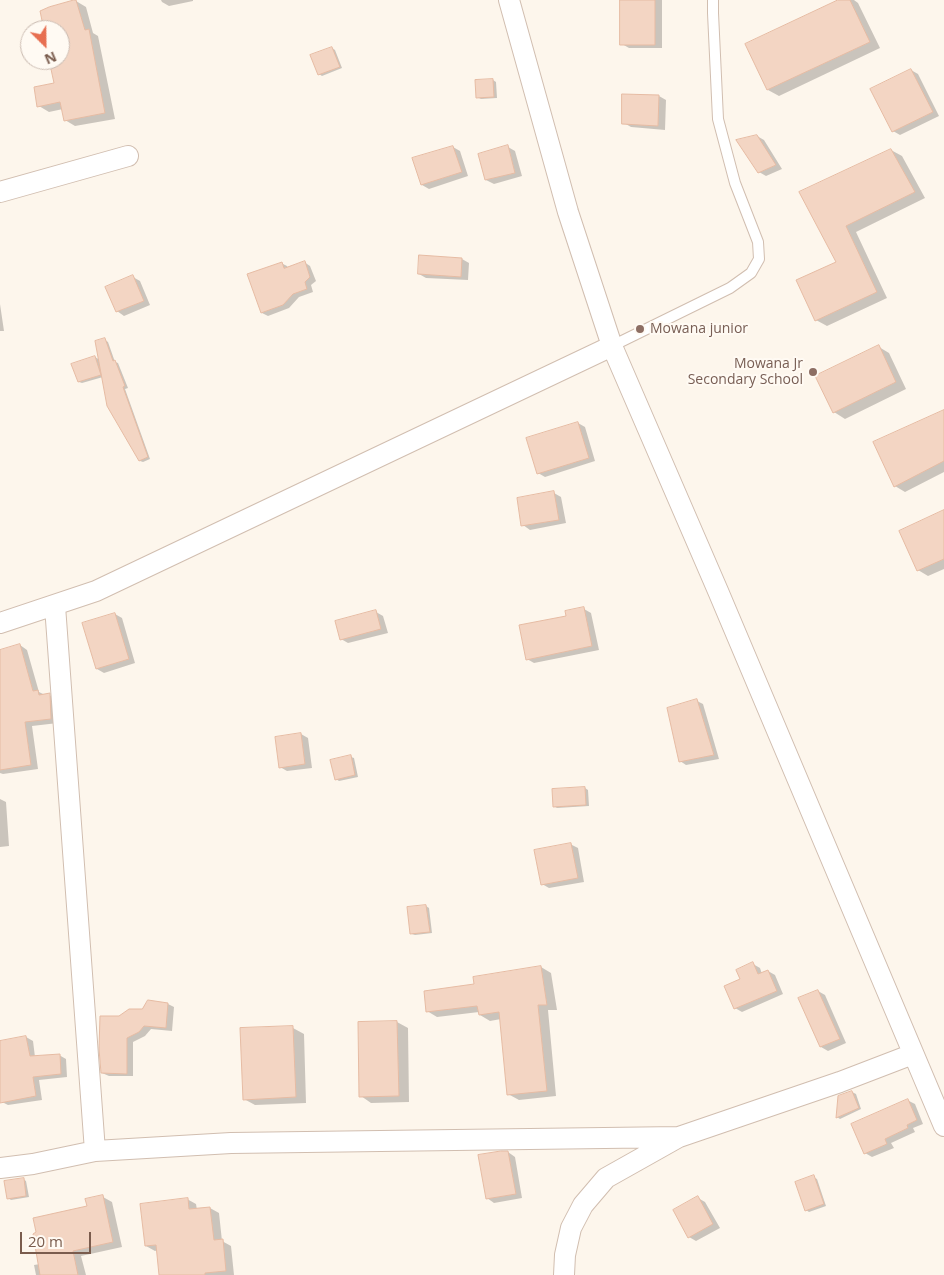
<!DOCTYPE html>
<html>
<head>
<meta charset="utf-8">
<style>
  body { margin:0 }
  #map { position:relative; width:944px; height:1275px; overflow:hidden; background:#fdf6ec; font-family:"Open Sans",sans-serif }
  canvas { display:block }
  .north { position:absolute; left:20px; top:20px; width:50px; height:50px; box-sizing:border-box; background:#fffaf3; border:1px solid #cabbb1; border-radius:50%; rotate:157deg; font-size:14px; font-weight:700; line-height:20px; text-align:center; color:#7a5c4d }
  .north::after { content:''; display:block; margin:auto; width:18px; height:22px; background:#e76f51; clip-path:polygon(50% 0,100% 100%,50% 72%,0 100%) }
  .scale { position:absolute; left:20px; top:1232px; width:71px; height:22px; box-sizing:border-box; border:2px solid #7a5c4d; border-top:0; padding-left:6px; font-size:15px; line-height:18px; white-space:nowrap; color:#7a5c4d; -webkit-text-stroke:4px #fffaf3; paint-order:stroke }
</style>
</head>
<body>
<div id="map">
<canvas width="944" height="1275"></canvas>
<div class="north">N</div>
<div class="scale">20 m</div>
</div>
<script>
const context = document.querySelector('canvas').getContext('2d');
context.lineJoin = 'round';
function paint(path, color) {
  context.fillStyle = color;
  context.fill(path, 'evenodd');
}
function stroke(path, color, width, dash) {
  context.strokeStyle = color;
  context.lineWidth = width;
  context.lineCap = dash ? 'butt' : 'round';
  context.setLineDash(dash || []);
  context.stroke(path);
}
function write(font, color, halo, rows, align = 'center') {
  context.font = font + ' "Open Sans",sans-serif';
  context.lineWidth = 4;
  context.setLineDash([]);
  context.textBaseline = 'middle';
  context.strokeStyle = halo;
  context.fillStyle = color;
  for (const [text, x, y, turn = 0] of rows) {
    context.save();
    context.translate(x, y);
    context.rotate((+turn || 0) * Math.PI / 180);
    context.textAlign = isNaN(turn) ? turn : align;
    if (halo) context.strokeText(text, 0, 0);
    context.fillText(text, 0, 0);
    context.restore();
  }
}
paint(new Path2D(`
  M161 0H193V1L169 6 162 2Z
  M621 0H662V48H629L622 44Z
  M840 0H854L858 3 880 48 779 96 768 90Z
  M76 1 86 7 93 33 98 36 115 119 75 126 65 120 63 109 49 112 39 106 55 84 51 60H60V30H45Z
  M332 48 335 50 342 68 322 76 319 74Z
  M911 70 918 74 939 116 900 135 893 131Z
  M493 80 496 82 497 98 481 99 477 97Z
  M659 96 666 100 665 130 631 127 624 123Z
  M757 136 764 140 782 169 766 176 759 172Z
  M453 147 460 151 468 176 429 189 422 185Z
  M508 147 515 151 522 176 494 184 486 180 480 154Z
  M891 150 902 156 925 198 856 232 887 298 827 326 816 320 838 262 801 193Z
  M420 257 462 259 469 263 468 280 426 278 419 274Z
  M304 262 310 266 316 281 311 285 313 292 299 297 289 308 268 316 262 313 249 275 281 263 287 266 288 268Z
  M133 277 140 281 150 305 124 316 117 311Z
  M0 304 4 331H0Z
  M105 340 108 342 115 362 118 363 128 388 125 389 150 459 143 462 140 461 103 377 82 383 79 382 95 357 100 360Z
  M879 347 889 353 906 389 845 419 834 412Z
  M944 411V472L905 492 895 486Z
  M578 423 585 427 595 461 545 477 538 473Z
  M554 493 561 497 566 523 530 530 523 525Z
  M944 511V569L928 576 918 570Z
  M584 609 591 613 599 650 534 663 527 659Z
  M376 612 383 616 388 633 348 643 341 639Z
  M115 614 122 618 135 663 104 673 97 669Z
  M20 645 27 650 39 692 45 695H49L56 699 58 723 32 726 38 769 3 774 0 773V651Z
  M697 701 703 704 719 759 686 765 680 761Z
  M301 734 308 738 312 768 287 771 280 767Z
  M351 757 354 758 358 777 339 781 336 779Z
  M585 788 588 790 589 806 557 808 554 806Z
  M0 799 6 802 9 846 0 847Z
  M570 844 578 848 584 882 549 888 542 884Z
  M426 906 429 908 432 933 415 935 412 934Z
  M753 964 760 968 762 974 768 971 775 975 783 994 742 1012 735 1008 741 979Z
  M541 967 551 973 557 1010H548L556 1096 519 1100 508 1094 501 1019 490 1021 480 1015 479 1012 437 1017 427 1011 475 985Z
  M818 991 825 995 846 1043 828 1051 821 1047 800 999Z
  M168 1004 174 1007 172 1031 151 1029 145 1036 133 1042V1076H109L102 1073 119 1017Z
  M397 1022 408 1028 409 1102 371 1103 361 1096 359 1023Z
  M293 1028 304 1034 306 1103 255 1105 244 1099Z
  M26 1037 33 1041 35 1057 59 1055 66 1059 67 1077 39 1080 42 1100 8 1105 2 1102 0 1091V1042Z
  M852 1092 856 1094 861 1109 840 1119 837 1117Z
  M907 1100 915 1104 923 1124 913 1128 915 1132 891 1143 894 1148 872 1157 865 1153Z
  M508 1152 515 1157 522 1198 494 1203 487 1198Z
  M813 1177 817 1179 826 1206 809 1212 806 1210Z
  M23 1179 26 1181 29 1197 11 1200 8 1198Z
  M103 1197 112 1202 122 1247 81 1256 86 1275H36L34 1265 40 1264Z
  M698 1198 705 1202 720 1228 696 1241 689 1237Z
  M187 1199 196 1204 197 1210 210 1208 219 1213 222 1241 231 1246 234 1275H161L158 1250 155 1251 146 1246Z`), '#0003');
const building = new Path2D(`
  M74 0H76L85 30 89 29 105 113 64 121 60 102 37 107 34 87 54 83 49 60H60V30H44L40 11 49 7Z
  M620 0H655V45H620Z
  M838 0H850L870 42 767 90 745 44Z
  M332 47 340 67 318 75 310 55Z
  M911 69 933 112 892 132 870 89Z
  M493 79 494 97 476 98 475 80Z
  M622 94 659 95 658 126 622 124Z
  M757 135 776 165 758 173 736 140Z
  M508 145 515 173 485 180 478 154Z
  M453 146 462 172 421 185 412 158Z
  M891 149 915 192 846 226 877 292 815 321 796 280 836 262 799 192Z
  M419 255 462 258 461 277 418 274Z
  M305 261 310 277 305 282 307 289 293 294 283 305 261 313 247 274 282 262 284 268Z
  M133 275 144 301 116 312 105 287Z
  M105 338 113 361 115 360 125 386 123 387 148 457 139 461 107 406 95 341Z
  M879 345 896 382 833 413 815 376Z
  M95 356 101 375 78 382 71 364Z
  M944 410V461L894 487 873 442Z
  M578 422 589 458 537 474 526 438Z
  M554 491 559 520 521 526 517 498Z
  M944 510V559L917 571 899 531Z
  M584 607 592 646 526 660 519 625 566 616 565 611Z
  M376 610 381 629 340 640 335 621Z
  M115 613 129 659 96 669 82 623Z
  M20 644 33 691 38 690 39 695 50 693 51 719 25 722 31 765 0 770V650Z
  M697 699 714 755 679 762 667 708Z
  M301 733 305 764 279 768 275 737Z
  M351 755 355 775 335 780 330 760Z
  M585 787 586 805 553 807 552 789Z
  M571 843 578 878 541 885 534 850Z
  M426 905 430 932 410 934 407 907Z
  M753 962 758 974 768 970 777 991 734 1009 724 986 740 979 736 970Z
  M541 966 547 1005H538L547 1091 507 1095 499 1012 479 1015 477 1006 426 1012 424 991 474 984 473 977Z
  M818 990 840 1039 820 1047 798 998Z
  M148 1000 168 1003 166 1028 144 1026 139 1032 127 1038V1074L101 1073 99 1049 100 1016H119L129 1009H142Z
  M397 1021 399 1096 359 1097 358 1022Z
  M293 1026 296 1097 243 1100 240 1028Z
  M26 1036 30 1056 60 1054 61 1074 33 1077 36 1096 0 1103V1041Z
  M852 1091 859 1108 836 1118 838 1096Z
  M908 1099 917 1120 907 1125 908 1128 885 1139 887 1144 864 1154 851 1124Z
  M501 1151H508L516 1194 486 1199 478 1155Z
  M814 1175 824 1204 805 1211 795 1182Z
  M24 1178 26 1196 7 1199 4 1181Z
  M103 1195 113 1242 73 1251 78 1275H40L33 1234 36 1232 33 1218 87 1206 85 1199Z
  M698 1196 713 1224 688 1238 673 1210Z
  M188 1198 189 1209 210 1207 214 1240 223 1239 226 1271 205 1273V1275H159L156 1245 145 1246 140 1204Z`);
paint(building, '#f3d5c3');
stroke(building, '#e6bba3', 1);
const lane = new Path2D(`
  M612 346 730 288 751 273 759 259 758 242 735 183 718 119 713 13V0`);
const street = new Path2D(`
  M509 0 568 212 612 346 718 591 944 1126
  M0 192 128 156
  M55 606 95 1151
  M0 623 96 591 612 346
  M0 1168 33 1164 95 1151 231 1143 679 1137
  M564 1275 565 1255 571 1228 583 1205 606 1178 679 1137 840 1082 913 1054`);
stroke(lane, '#d1beb0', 12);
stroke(street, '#d1beb0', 22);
stroke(lane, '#fff', 10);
stroke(street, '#fff', 20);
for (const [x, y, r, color] of [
  [640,329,5,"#8d6e63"],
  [813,372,5,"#8d6e63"]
]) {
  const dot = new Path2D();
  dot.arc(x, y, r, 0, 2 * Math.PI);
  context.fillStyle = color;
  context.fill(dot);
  stroke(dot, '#fffaf3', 2);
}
write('14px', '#785e54', '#fffaf3', [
  ["Mowana junior",650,329],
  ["Mowana Jr",803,364,"right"],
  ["Secondary School",803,380,"right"]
], 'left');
</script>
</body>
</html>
